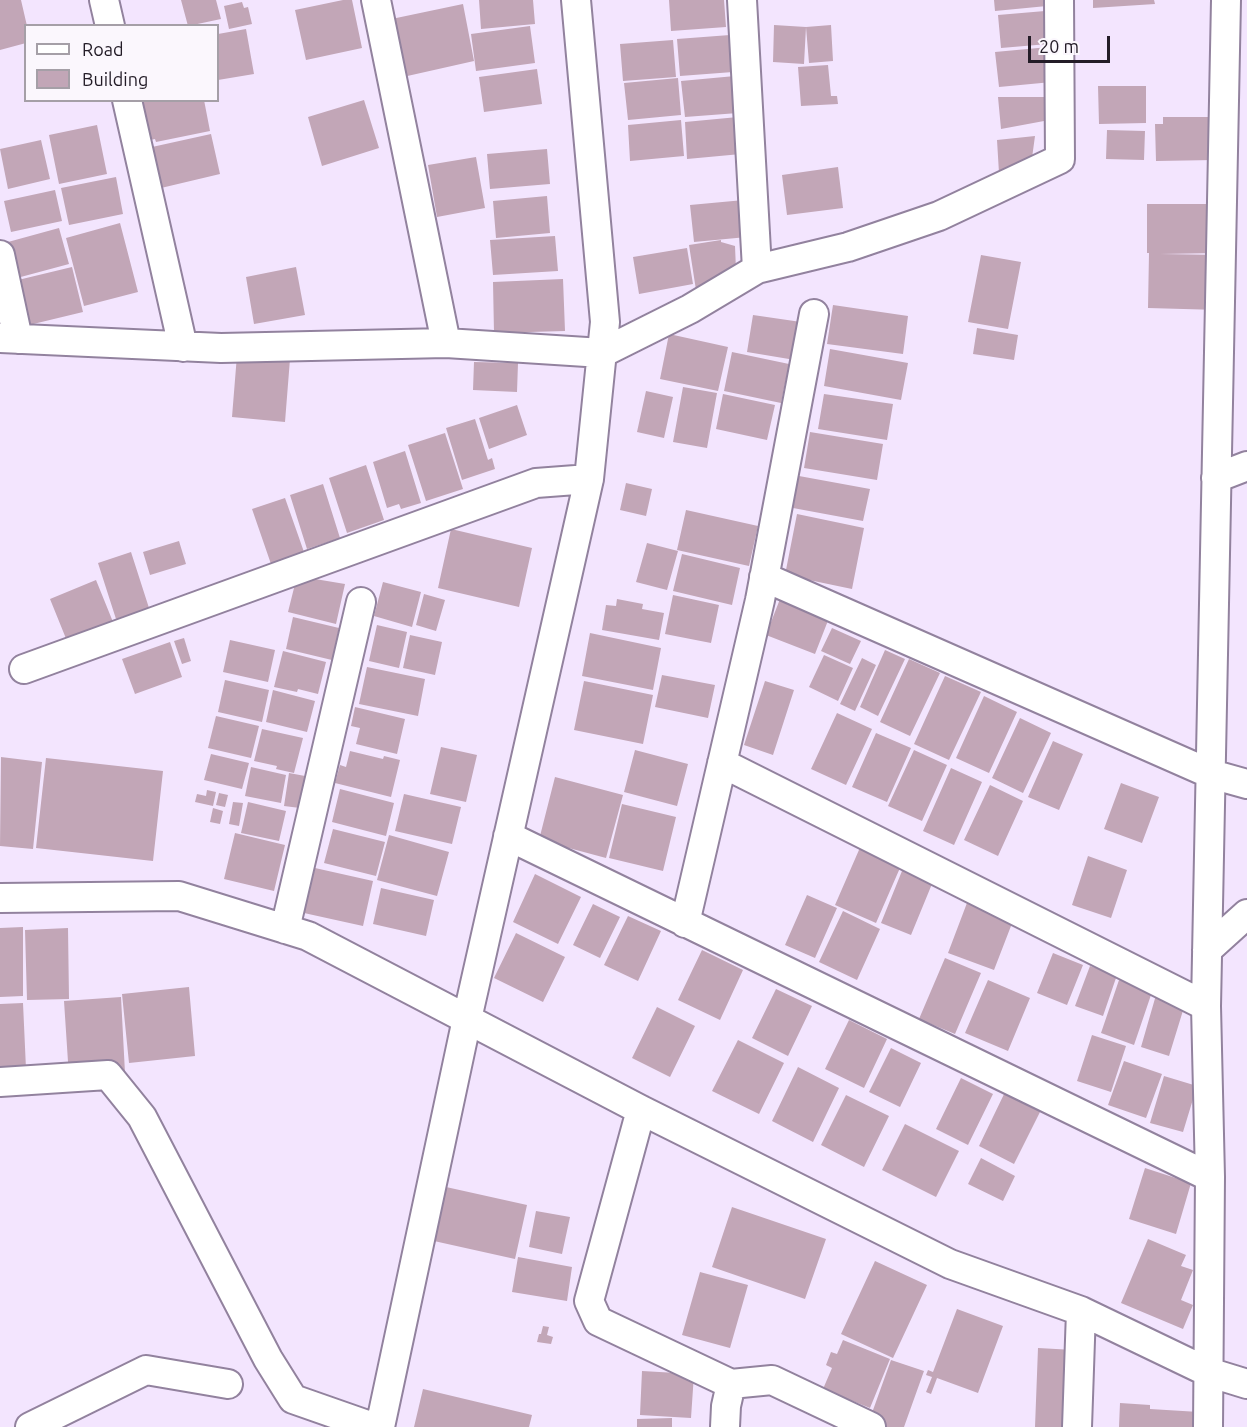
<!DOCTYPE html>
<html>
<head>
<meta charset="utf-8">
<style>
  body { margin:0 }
  #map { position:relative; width:1247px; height:1427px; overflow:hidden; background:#f3e5fe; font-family:Ubuntu,sans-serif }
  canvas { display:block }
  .legend { position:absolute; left:24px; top:24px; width:195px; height:78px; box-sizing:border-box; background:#fbf7fd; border:2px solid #a59fa7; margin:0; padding:8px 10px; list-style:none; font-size:18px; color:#231c27 }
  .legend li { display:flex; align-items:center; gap:12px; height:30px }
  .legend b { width:30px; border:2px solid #a59fa7 }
  .scale { position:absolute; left:1028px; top:36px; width:82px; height:27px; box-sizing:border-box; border:3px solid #231c27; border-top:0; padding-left:8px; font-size:18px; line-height:21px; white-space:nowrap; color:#231c27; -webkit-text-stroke:4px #fbf7fd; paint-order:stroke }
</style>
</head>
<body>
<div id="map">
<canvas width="1247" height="1427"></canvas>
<ul class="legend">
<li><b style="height:8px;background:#fff"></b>Road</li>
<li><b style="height:16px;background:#c2a6b7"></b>Building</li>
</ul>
<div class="scale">20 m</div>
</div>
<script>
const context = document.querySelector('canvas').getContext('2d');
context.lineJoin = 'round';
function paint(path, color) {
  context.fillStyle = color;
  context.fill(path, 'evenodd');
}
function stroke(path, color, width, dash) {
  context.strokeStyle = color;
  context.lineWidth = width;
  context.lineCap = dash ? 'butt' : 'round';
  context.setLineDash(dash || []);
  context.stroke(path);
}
paint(new Path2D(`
  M0 0H21L27 26H26V43L0 50Z
  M181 0H216L221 19 188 26Z
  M343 0H352L362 48 306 60 295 10Z
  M479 0H533L535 24 481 29Z
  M669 0H724L726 27 671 31Z
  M994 0H1046L1047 6 995 11Z
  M1093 0H1154L1155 4 1093 8Z
  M242 2 244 8 248 7 252 24 229 29 224 6Z
  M463 4 474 61 394 79 382 21Z
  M1045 11 1048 44 1001 48 998 15Z
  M774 25 806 27 804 64 773 62Z
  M831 25 833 61 809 63 806 27Z
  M530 26 535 63 476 71 471 34Z
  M246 29 254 74 218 80V34Z
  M730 35 733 72 680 76 677 39Z
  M673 40 676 77 623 81 620 44Z
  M1049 47 1052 82 999 87 995 52Z
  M828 65 831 96H837L838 104 801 106 798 67Z
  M537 69 542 104 484 112 479 77Z
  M735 76 738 113 685 117 681 81Z
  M678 78 681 115 628 120 624 83Z
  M1098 86H1146V123L1099 124Z
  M998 97H1044V121L1001 129Z
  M142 100H204L210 131 156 142 155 139 150 140Z
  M364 100 379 148 322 166 308 117Z
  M738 117 741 154 687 159 685 122Z
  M1163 117H1213L1214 160 1156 161 1155 124H1163Z
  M681 120 684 156 630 161 628 125Z
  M97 125 107 174 59 184 49 135Z
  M1107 130 1145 131 1144 160 1106 159Z
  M211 134 220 174 161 188 152 147Z
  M1035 136 1032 158 999 173 997 140Z
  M41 140 50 179 8 189 0 149Z
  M547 149 550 184 490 189 487 154Z
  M476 157 485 208 437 217 428 165Z
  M838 167 843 208 787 215 782 175Z
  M116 177 123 214 69 225 61 188Z
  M55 190 62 221 11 232 4 201Z
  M547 196 550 233 496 238 493 201Z
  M744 200 747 237 694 242 690 205Z
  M1147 204H1219V253L1160 254 1221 255 1219 310 1148 308 1149 253H1147Z
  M120 223 138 292 84 306 66 238Z
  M59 228 69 264 17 278 8 242Z
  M555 236 558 271 493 275 490 240Z
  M721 240V242L735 246 736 270 696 290 689 245Z
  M687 248 693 284 639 294 633 257Z
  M981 255 1021 262 1008 329 968 322Z
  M72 267 83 312 29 325 18 280Z
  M296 267 305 315 254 324 246 277Z
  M563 279 565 331 494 333 493 282Z
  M833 305 908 316 903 354 827 344Z
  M753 315 801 322 795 360 747 352Z
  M977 328 1018 335 1014 360 973 354Z
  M669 334 728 347 718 391 660 379Z
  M830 349 908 363 901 400 824 386Z
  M732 352 789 364 781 403 724 391Z
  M237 355 290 359 285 422 232 417Z
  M474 362 518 363 517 392 473 390Z
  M683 387 717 393 707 448 673 442Z
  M646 391 673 397 664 438 637 432Z
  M723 394 775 405 767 440 716 429Z
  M824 394 893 404 887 440 818 429Z
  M517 405 527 435 489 449 479 418Z
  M475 419 488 460 492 458 495 469 462 480 446 428Z
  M810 432 883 444 877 480 804 468Z
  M445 433 463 489 426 501 408 445Z
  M405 451 421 503 401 509 399 504 387 508 373 462Z
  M366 465 384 520 347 533 329 478Z
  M799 476 870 489 863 521 793 508Z
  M626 483 652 489 646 516 620 510Z
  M323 484 340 538 307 549 290 495Z
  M285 498 304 552 271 564 252 509Z
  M686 510 758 526 749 566 677 550Z
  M797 514 864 528 852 589 785 575Z
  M451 529 532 548 519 607 438 588Z
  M179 541 186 564 150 575 143 552Z
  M647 543 678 551 667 590 636 582Z
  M131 552 149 608 116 619 98 563Z
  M682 554 740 568 732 605 673 591Z
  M297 576 345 584 336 624 288 612Z
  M96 580 113 622 67 641 50 599Z
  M383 582 421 592 412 627 374 616Z
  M424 594 445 600 436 631 416 625Z
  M673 595 719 605 711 643 665 634Z
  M617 599 643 604 642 609 664 613 659 640 602 630 606 605 616 606Z
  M780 599 829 618 815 654 766 635Z
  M293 617 339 628 332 660 286 649Z
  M377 625 407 632 399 668 369 661Z
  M832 628 861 641 850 664 821 651Z
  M590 633 661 648 653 690 582 676Z
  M410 635 442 642 435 675 403 668Z
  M184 638 191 661 182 664 174 641Z
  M230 640 275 650 268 682 223 672Z
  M170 642 182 677 135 694 122 659Z
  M885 650 905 659 878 716 860 707Z
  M283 651 326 662 318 694 298 689 297 692 274 687Z
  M824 655 853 668 838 701 809 687Z
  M862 658 876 665 855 711 840 704Z
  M909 659 940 673 910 736 880 722Z
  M367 667 425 679 418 716 359 704Z
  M662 675 715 685 708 718 655 707Z
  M945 676 981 692 949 760 914 744Z
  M225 680 269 690 262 722 218 712Z
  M584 681 653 695 643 744 574 730Z
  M765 681 794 690 773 755 744 745Z
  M273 690 315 701 307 732 266 722Z
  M984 696 1017 712 989 773 956 758Z
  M355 707 405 719 397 754 356 744 360 728 351 726Z
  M837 713 872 729 846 785 811 769Z
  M216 716 259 726 251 758 208 748Z
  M1020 718 1051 733 1023 793 992 778Z
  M262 729 303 738 294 773 276 769 277 766 254 761Z
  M876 733 911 748 887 802 852 787Z
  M1053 741 1083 754 1059 810 1028 797Z
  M441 747 477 755 466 802 430 794Z
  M635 750 688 764 677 806 624 792Z
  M914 750 947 765 922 821 888 806Z
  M350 751 383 759 384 756 400 760 391 797 335 783 340 765 346 767Z
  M211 754 249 763 242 789 204 780Z
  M1 757 42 762 33 849 0 846Z
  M46 758 163 771 153 861 36 848Z
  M251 767 286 775 281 803 245 796Z
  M951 768 982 782 954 845 923 831Z
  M289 773 305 776 300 808 284 806Z
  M555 777 623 795 606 858 539 840Z
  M1121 783 1159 797 1142 843 1104 829Z
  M990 785 1023 801 998 856 964 840Z
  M340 789 394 803 386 836 332 822Z
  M207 790 216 792 213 806 195 802 197 794 206 796Z
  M219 793 228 795 225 807 216 805Z
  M404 794 461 807 452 844 395 831Z
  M233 802 243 803 239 826 229 824Z
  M248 802 286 811 279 841 241 833Z
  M622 804 676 817 663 871 609 858Z
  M213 808 223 811 220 824 210 822Z
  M333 829 385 842 376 876 324 863Z
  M235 833 285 845 274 891 224 879Z
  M389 835 449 852 437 896 377 880Z
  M862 843 903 861 876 923 835 905Z
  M1088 856 1127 870 1111 918 1072 905Z
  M904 866 934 879 911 935 881 923Z
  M315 868 373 881 363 926 304 913Z
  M535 874 581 897 558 944 513 922Z
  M381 888 434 900 426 936 373 924Z
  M807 895 837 908 815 958 785 945Z
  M970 895 1016 913 994 970 948 953Z
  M593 904 620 917 600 958 573 945Z
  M843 911 880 929 857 980 819 962Z
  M628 916 661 931 638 981 604 965Z
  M23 927V996L0 997V928Z
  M68 928 69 999 27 1000 25 930Z
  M516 933 565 957 543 1002 494 978Z
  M702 950 743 970 720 1020 678 1000Z
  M1053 953 1083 965 1067 1005 1037 993Z
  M945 958 981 973 955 1034 919 1019Z
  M1090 966 1117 975 1103 1016 1075 1006Z
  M988 980 1030 998 1008 1051 965 1033Z
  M1119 980 1152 992 1134 1045 1101 1033Z
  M189 987 195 1056 129 1063 122 994Z
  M776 989 812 1006 788 1056 752 1038Z
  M1156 995 1185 1004 1169 1056 1141 1047Z
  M121 997 125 1073 69 1077 64 1001Z
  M23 1003 26 1069 0 1070V1004Z
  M657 1007 695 1026 670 1077 632 1058Z
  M849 1020 887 1039 864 1088 825 1069Z
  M1092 1035 1126 1046 1111 1092 1077 1081Z
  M738 1040 784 1063 759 1114 712 1091Z
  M891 1048 921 1063 900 1107 869 1092Z
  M1124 1061 1162 1074 1146 1118 1108 1105Z
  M798 1067 839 1088 813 1142 772 1121Z
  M1164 1076 1197 1086 1183 1132 1150 1123Z
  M961 1078 993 1094 968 1145 936 1129Z
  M1006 1090 1042 1108 1014 1164 979 1146Z
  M846 1095 889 1116 864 1167 821 1145Z
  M905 1124 959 1151 936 1197 882 1170Z
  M981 1158 1015 1176 1003 1201 968 1184Z
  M1145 1168 1191 1183 1176 1234 1129 1219Z
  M446 1187 527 1205 515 1259 434 1241Z
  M732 1207 826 1239 805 1299 712 1267Z
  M536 1211 570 1217 562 1254 529 1247Z
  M1148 1239 1186 1255 1181 1266 1193 1270 1181 1300 1193 1305 1183 1329 1121 1303Z
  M518 1257 572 1267 567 1301 512 1292Z
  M875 1261 927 1285 893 1358 841 1334Z
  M700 1272 748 1285 730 1348 682 1335Z
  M957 1309 1003 1326 978 1393 937 1378 931 1394 926 1392 932 1377 926 1375 928 1370 933 1372Z
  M543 1326 549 1327 547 1335 553 1337 551 1344 537 1342 539 1334H541Z
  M843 1340 890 1359 870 1408 823 1389 832 1368 826 1365 831 1352 837 1354Z
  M1038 1348 1074 1350 1071 1427H1035Z
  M891 1360 924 1371 904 1427H875L868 1424Z
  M642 1371 694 1374 691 1418 640 1415Z
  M423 1389 532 1415 529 1427H414Z
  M1120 1403 1150 1405V1409L1199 1412V1427H1119Z
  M672 1418V1427H637V1419Z`), '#c2a6b7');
const minor = new Path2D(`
  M104 0 110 26
  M376 0 446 343
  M127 100 183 347
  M0 255 18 339
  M757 269 848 247 939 216 1060 159 1059 0
  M0 338 221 348 446 343 602 353 690 309 757 269 742 0
  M1216 478 1247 466
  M764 577 1211 774 1247 784
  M24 669 536 483 589 479
  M722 763 1206 1006
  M508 836 1210 1177
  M0 898 179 896 308 936 641 1110 950 1264 1081 1311 1208 1372 1247 1384
  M685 923 760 600 814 314
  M285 929 361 602
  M1207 950 1247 914
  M0 1082 108 1075 142 1117 268 1359 293 1399 373 1427
  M641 1110 589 1301 598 1321 731 1384
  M30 1427 146 1370 228 1384
  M380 1427 467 1019 589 479 605 322 576 0
  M725 1427 726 1406 731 1384 772 1380 871 1427
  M1077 1427 1081 1311
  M1208 1427 1210 1177 1206 1006 1226 0`);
stroke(minor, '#92829e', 32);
stroke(minor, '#fff', 28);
</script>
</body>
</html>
